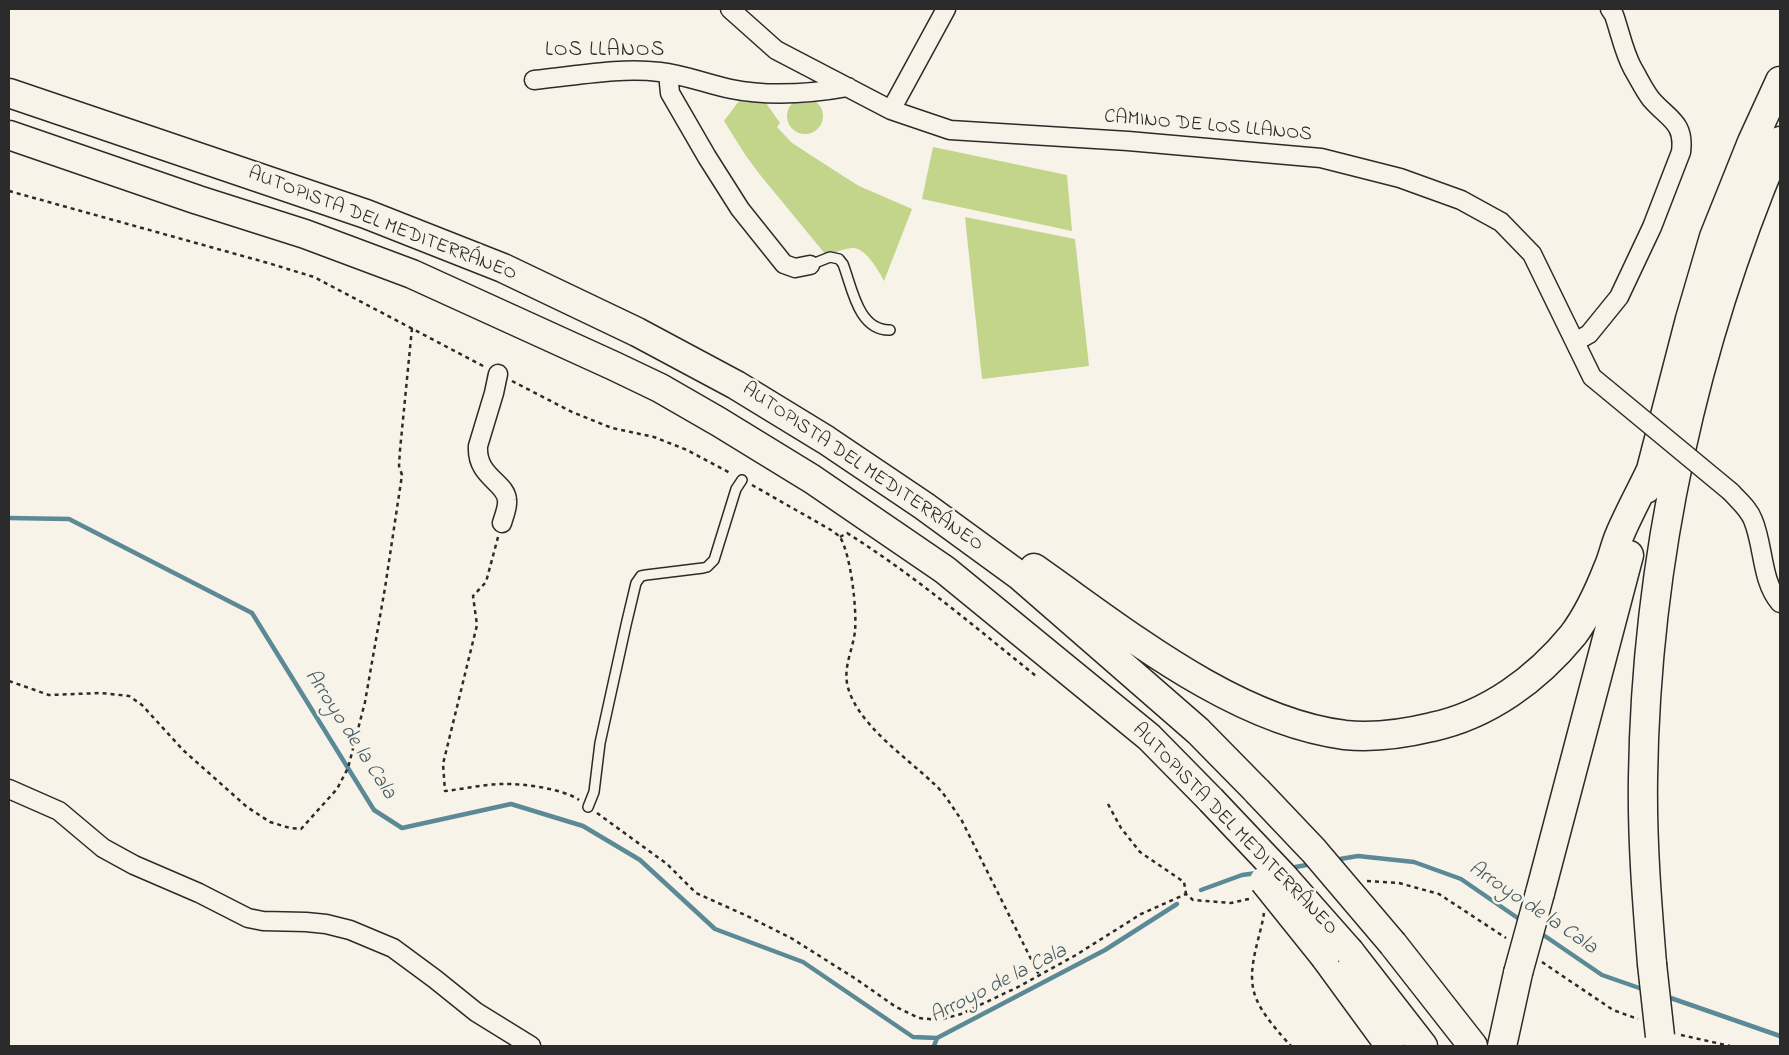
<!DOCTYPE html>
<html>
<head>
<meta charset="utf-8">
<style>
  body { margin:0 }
  #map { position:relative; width:1789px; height:1055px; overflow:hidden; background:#f7f3e8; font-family:"Indie Flower",sans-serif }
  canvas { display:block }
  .frame { position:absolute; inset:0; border:10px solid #2b2b2b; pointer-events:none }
</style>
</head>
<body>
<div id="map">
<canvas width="1789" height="1055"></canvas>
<div class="frame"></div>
</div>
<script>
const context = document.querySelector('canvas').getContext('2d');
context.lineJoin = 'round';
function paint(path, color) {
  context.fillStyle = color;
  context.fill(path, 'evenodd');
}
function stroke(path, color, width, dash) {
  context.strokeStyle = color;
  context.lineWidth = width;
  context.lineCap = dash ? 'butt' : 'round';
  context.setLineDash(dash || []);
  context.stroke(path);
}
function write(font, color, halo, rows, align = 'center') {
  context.font = font + ' "Indie Flower",sans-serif';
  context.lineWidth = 5;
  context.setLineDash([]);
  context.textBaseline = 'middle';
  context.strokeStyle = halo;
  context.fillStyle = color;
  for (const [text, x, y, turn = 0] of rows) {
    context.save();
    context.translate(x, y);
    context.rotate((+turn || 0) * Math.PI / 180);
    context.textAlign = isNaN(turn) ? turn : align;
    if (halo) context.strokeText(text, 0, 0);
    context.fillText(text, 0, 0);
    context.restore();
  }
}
paint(new Path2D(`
  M742 97 764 100 780 123 777 127 792 143 840 174 859 186 912 209 884 281C879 271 866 249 854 248 845 248 834 253 826 255L761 176 746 156 724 121Z
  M787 116a18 18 0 1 1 36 0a18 18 0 1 1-36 0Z
  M933 147 1067 175 1072 231 922 199Z
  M965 217 1075 239 1089 366 982 379Z`), '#c2d58a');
stroke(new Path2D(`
  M9 518 69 519 252 613 374 810 402 828 511 804 583 826 640 860 715 929 803 962 913 1037 937 1038 1105 950 1177 904
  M1334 860 1358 856 1414 862 1461 879 1522 921
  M1290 868 1312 864
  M1201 890 1242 875 1257 873
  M1539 932 1602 975 1645 990
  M1665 996 1780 1036
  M934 1046 937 1038`), '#5c8996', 4.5);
const service = new Path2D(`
  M810 265 830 257 839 259 843 264C852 287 858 331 890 330
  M588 807 594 792 600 743 626 625 636 583 641 576 646 575 703 568 707 567 714 560 736 489 742 480`);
const minor = new Path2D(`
  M730 9 776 50 891 110 950 130 1128 141 1321 158 1400 178 1461 200 1501 222 1532 254 1592 377 1609 391
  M668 73 670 93 707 157 740 209 784 264 795 268 810 265
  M534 80C576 76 619 67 660 72 686 75 706 84 731 89 770 97 809 94 848 87
  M891 110 946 9
  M1575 342 1589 334 1619 297 1652 227 1681 152C1685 122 1668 119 1651 99 1644 90 1639 79 1633 69 1624 53 1620 32 1614 15L1610 9
  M498 374 494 393 478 446C476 477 506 482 507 500 508 507 504 516 502 523
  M1731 492C1739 501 1749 509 1753 520 1764 546 1761 581 1780 603
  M9 789 59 811 103 848 134 865 199 893 248 918 263 921 306 922 326 924 350 930 393 948 435 979 476 1012 531 1046`);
const motorway = new Path2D(`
  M9 93 366 214 503 268 637 332 736 385 826 440 924 506 1020 576 1198 731 1257 791
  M9 135 198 200 305 234 412 274 614 366 660 388 719 422 812 479 945 570 1149 737 1211 800
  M1646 489 1690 319 1714 237 1752 142 1780 81
  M1034 568C1124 631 1234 721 1345 735 1374 738 1403 734 1432 727 1488 715 1537 679 1573 635 1588 615 1599 591 1608 568 1613 557 1615 545 1620 534 1629 513 1640 493 1650 472
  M1540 893 1629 555
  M1393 944 1473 1046
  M1350 952 1423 1046
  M1325 957 1390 1046
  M1652 964C1647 902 1642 840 1643 778 1646 560 1694 341 1780 141
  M1502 1046 1518 973`);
stroke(service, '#2b2b2b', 12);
stroke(minor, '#2b2b2b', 21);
stroke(motorway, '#2b2b2b', 31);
stroke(new Path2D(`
  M9 191 268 263 314 277 485 367
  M512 381 572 412 612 428 654 437 687 450 732 474
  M752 485 831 530C834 532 838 535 840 537 851 555 857 610 855 631 853 649 844 665 847 683 854 722 906 757 933 783 944 792 952 807 961 819L1039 975
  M498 537 486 582 473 596 477 625 443 764 445 791C464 789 484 784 503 784 522 783 564 789 579 800
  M840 537 847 533C914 575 975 627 1036 676
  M9 681 49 695 101 693 129 696 142 705 183 750 247 807 270 822 290 828 301 829 337 789 348 768 365 702 385 588 402 475 399 466 400 450 412 328
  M1108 804 1121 828 1140 852 1184 882 1186 894
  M597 813 667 864 696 893 745 915 791 938 856 979 896 1007 919 1018 939 1020 961 1014 1018 987 1076 955 1141 914 1186 894 1193 900 1231 903 1253 898
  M1367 881 1399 883 1439 894 1506 938
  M1264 913C1260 940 1245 971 1256 998 1262 1014 1280 1034 1291 1046
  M1542 962 1613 1010 1638 1019
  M1681 1035 1730 1046`), '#2b2b2b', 2.5, [4, 4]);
stroke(service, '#f7f3e8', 9);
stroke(minor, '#f7f3e8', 18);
stroke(motorway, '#f7f3e8', 28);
const minorBridge = new Path2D(`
  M1609 391 1731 492`);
const motorwayBridge = new Path2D(`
  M1257 791 1314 851 1393 944
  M1211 800 1282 875 1350 952
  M1264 881 1325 957
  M1652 964 1660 1036
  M1518 973 1540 893`);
stroke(minorBridge, '#2b2b2b', 21, []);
stroke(motorwayBridge, '#2b2b2b', 31, []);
stroke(minorBridge, '#f7f3e8', 18);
stroke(motorwayBridge, '#f7f3e8', 28);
write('20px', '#2b2b2b', '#f7f3e8', [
  ["CAMINO DE LOS LLANOS",1208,127,5],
  ["AUTOPISTA DEL MEDITERRÁNEO",382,225,21],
  ["AUTOPISTA DEL MEDITERRÁNEO",862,468,34],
  ["AUTOPISTA DEL MEDITERRÁNEO",1234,830,46]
]);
context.letterSpacing = '1px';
write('21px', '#2b2b2b', '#f7f3e8', [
  ["LOS LLANOS",605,52]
]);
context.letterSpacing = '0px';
write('italic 21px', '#445a60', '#f7f3e8', [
  ["Arroyo de la Cala",349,735,57],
  ["Arroyo de la Cala",1532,909,34],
  ["Arroyo de la Cala",999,985,-27]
]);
</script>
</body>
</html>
